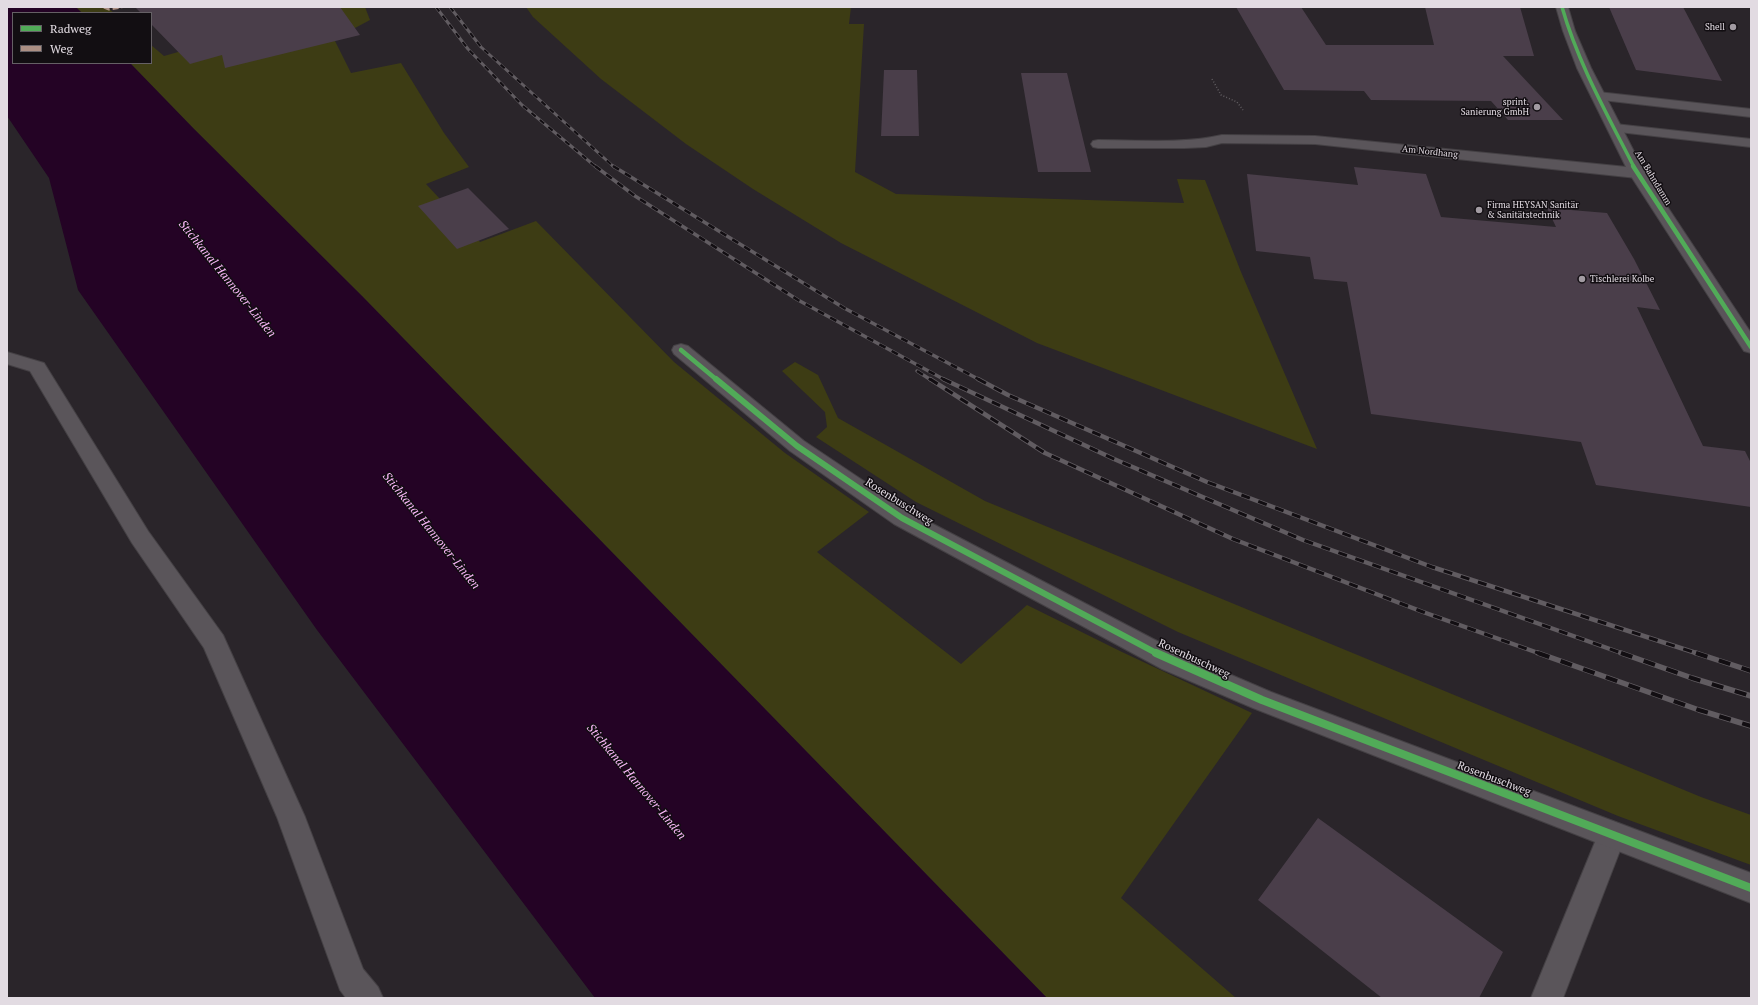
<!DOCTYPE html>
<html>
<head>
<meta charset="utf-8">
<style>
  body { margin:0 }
  #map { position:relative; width:1758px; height:1005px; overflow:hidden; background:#2a252a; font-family:"PT Serif",serif }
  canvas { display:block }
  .frame { position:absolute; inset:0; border:8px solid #e2dbe2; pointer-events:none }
  .legend { position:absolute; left:12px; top:12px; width:140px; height:52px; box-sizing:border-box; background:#120e12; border:1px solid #656065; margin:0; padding:5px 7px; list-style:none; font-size:12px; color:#e2dbe2 }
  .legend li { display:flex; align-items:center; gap:8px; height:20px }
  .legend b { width:20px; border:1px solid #656065 }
</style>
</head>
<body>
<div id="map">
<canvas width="1758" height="1005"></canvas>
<div class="frame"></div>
<ul class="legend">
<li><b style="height:5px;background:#51ab58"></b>Radweg</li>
<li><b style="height:5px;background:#ac8f84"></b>Weg</li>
</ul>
</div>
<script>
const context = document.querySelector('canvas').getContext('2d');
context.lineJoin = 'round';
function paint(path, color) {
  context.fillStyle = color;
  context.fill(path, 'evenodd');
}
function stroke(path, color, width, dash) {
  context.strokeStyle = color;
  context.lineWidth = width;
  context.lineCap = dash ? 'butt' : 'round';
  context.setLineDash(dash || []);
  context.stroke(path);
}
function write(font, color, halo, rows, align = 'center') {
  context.font = font + ' "PT Serif",serif';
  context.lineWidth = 3;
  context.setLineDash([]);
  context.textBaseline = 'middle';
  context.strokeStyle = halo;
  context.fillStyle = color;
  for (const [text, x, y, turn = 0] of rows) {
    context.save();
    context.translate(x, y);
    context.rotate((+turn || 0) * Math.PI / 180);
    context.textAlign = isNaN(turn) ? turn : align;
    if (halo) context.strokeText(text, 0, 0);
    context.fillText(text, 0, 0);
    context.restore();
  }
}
paint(new Path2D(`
  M75 7H107L114 13H82Z
  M295 7H365L370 20 355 28 331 33 351 73 401 63 444 133 469 167 426 184 480 242 536 221 674 362 785 453 869 512 817 552 961 664 1027 605 1122 652 1252 713 1121 898 1236 998H1047L362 296 194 129 130 63H151V45L164 56 217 41Z
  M526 7H851L849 24H864L855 172 896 194 1184 203 1177 179 1205 180 1241 272 1317 449 1037 343 841 243 753 189 686 144 601 79 533 17Z
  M795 362 818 375 838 418 985 501 1701 797 1751 815V865L1618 816 1178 632 916 502 816 437 827 427 825 412 782 371Z`), '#3d3c14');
paint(new Path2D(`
  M7 7H76L82 13H13V63H130L194 129 362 296 1047 998H595L317 630 78 290 49 178 7 116Z`), '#240325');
paint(new Path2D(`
  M135 7H340L360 35 225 68 222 55 190 64 151 24V13H141Z
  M1236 7H1301L1326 45H1434L1425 7H1520L1534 56H1503L1563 120H1508L1491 101 1371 100 1364 91 1284 90Z
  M1609 7H1683L1722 81 1636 70Z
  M884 70H917L919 136H881Z
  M1021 73H1067L1091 172H1038Z
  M1354 167 1426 174 1441 217 1556 227 1547 208 1607 213 1634 259 1660 310 1637 307 1703 446 1745 451 1751 463V507L1596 485 1581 442 1371 414 1347 282 1314 279 1310 257 1256 251 1247 174 1358 185Z
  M468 188 509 229 457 249 418 206Z
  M1318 818 1503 952 1479 998H1382L1258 900Z`), '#4a3e4a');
const service = new Path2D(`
  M1598 92 1751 109V117L1593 99 1591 96 1593 93Z
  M1615 124 1751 139V147L1610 131 1608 128 1610 125Z
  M1222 135 1315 136 1637 168 1642 170 1645 173 1642 176 1637 178 1315 144 1222 143 1206 147 1185 148H1098L1093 147 1091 144 1093 141 1098 140C1139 140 1183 144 1222 135Z
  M7 352 44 363 148 531 223 635 305 817 363 969 378 987 383 998H346L340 990 277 817 204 648 132 543 30 371 7 364Z
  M1612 821 1622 825 1626 835 1563 998H1531L1602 825Z`);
const minor = new Path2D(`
  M1556 7H1568L1575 31 1591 68 1645 173 1751 333V353L1744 351 1629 173 1577 68 1563 31Z
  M681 344 688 346 804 441 910 512 1180 653 1271 692 1751 873V903L1253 708 1162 669 894 524 790 451 674 354 672 350 674 346Z`);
stroke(service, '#444044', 2);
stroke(minor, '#444044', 2);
stroke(new Path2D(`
  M1212 79 1221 95 1237 102 1243 110`), '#615d61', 1.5, [1, 2]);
paint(service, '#5a555a');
paint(minor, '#5a555a');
const railFar3 = new Path2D(`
  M436 7 468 49 522 105 596 167
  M450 7 481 47 614 167`);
const railFar2 = new Path2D(`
  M595 166 635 196 798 300 945 380
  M613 166 844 308 980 380
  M917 371 931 380`);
const railFar1 = new Path2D(`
  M930 379 1045 453 1233 539 1423 612 1541 654
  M943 379 1114 459 1303 540 1624 654
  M978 379 1008 395 1207 482 1432 567 1699 654`);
const rail = new Path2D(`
  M1538 653 1699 710 1751 726
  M1621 653 1692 678 1751 696
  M1696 653 1751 671`);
stroke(railFar3, '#615c61', 3);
stroke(railFar2, '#615c61', 3.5);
stroke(railFar1, '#615c61', 4.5);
stroke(rail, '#615c61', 5.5);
stroke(railFar3, '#120e12', 2, [5.5]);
stroke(railFar2, '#120e12', 2.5, [7]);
stroke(railFar1, '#120e12', 3, [9]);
stroke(rail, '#120e12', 4, [12]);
stroke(new Path2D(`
  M104 7 109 9 122 7`), '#ac8f84', 3, [6, 3]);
stroke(new Path2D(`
  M1562 7C1578 63 1607 114 1634 167`), '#51ab58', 3.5);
stroke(new Path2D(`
  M1633 166 1751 347
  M681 350 717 380`), '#51ab58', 4.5);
stroke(new Path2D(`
  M716 379 797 446 902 518 1158 654`), '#51ab58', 6);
stroke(new Path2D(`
  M1156 653 1262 700 1751 888`), '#51ab58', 8);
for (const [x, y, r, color] of [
  [1733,27,4,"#a29ba2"],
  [1537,107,4,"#a29ba2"],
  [1479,210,4,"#a29ba2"],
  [1582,279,4,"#a29ba2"]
]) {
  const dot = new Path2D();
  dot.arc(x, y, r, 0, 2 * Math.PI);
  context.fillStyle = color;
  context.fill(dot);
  stroke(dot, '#120e12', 1.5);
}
write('9px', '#e2dbe2', '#120e12', [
  ["Shell",1725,27],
  ["sprint.",1529,102],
  ["Sanierung GmbH",1529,112],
  ["Firma HEYSAN Sanitär",1487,205,"left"],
  ["& Sanitätstechnik",1487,215,"left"],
  ["Tischlerei Kolbe",1590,279,"left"]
], 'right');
write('9px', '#e2dbe2', '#120e12', [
  ["Am Nordhang",1430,152,6],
  ["Am Bahndamm",1653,178,59]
]);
write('11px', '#e2dbe2', '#120e12', [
  ["Rosenbuschweg",899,502,32],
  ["Rosenbuschweg",1194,659,25],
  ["Rosenbuschweg",1494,779,21]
]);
write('italic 12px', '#fcb9fb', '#120e12', [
  ["Stichkanal Hannover-Linden",227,279,51],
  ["Stichkanal Hannover-Linden",431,531,51],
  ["Stichkanal Hannover-Linden",636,782,50]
]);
</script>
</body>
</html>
